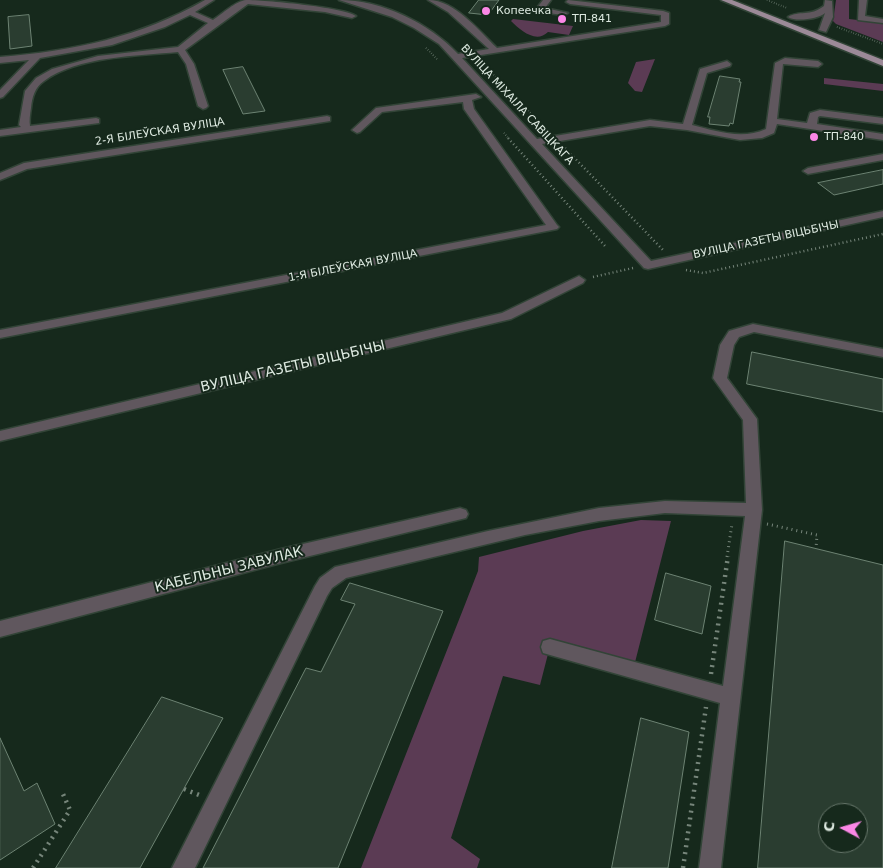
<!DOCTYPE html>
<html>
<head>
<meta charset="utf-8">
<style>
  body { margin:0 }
  #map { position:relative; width:883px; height:868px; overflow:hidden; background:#16291c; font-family:"DejaVu Sans",sans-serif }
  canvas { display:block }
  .north { position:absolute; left:818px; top:803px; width:50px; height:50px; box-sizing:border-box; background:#16291c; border:1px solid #66766a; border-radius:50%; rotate:276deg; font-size:14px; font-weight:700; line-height:20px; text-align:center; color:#dde9e0 }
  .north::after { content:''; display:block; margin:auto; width:18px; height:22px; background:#fb87e6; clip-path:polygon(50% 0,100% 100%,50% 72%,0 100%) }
</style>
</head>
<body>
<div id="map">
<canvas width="883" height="868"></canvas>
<div class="north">С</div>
</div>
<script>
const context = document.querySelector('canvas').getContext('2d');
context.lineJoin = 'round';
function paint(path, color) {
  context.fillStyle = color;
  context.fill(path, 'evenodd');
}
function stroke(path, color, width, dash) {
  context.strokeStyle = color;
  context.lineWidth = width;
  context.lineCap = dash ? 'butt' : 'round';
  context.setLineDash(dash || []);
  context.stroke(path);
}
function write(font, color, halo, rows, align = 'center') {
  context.font = font + ' "DejaVu Sans",sans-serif';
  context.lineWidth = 4;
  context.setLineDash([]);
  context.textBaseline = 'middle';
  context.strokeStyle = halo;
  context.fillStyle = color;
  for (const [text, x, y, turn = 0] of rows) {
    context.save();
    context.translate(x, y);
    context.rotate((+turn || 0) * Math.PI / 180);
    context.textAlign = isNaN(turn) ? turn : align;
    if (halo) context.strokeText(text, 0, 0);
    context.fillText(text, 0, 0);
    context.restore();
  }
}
paint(new Path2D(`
  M836 0H849V19L883 23V42L836 24 833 21Z
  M513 19 573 26 569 35 548 32C536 44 520 30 511 21Z
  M655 59 642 92 635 91 628 83 636 62Z
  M824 78 883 84V91L824 84Z
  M641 520 671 521 631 678 548 654 540 685 503 676 451 838 480 859 477 868H361L464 607 478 571 479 557 583 531Z`), '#5b3b54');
const building = new Path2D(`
  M479 0H499L488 15 469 13Z
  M29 15 32 46 10 49 8 17Z
  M243 67 265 111 243 114 223 70Z
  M720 76 740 79 739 82H741L733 124 730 123 729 126 709 124 710 117H708Z
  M883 170V184L834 195 818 183Z
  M752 352 883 379V412L747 384Z
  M785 541 883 565V868H758ZM828 813H858V843H828Z
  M666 573 711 586 702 634 655 620Z
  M350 583 443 611 338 868H203L306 668 321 672 355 604 341 600Z
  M162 697 223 718 140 868H56Z
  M641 718 689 732 668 868H612Z
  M0 738 24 791 37 783 55 824 0 860Z`);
paint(building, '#2a3d30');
stroke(building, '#6d8373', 1);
const minor = new Path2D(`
  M205 0H214L195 12 213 20C222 14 236 1 246 0 263 0 343 7 356 16L352 18 325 12 248 4 185 50 194 64 208 106 206 108 203 109 198 106 186 64 178 52C138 56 77 56 44 81 35 87 32 97 31 108 30 114 29 121 30 126L96 118 99 119V123L0 136V130L21 127 19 125 25 91 36 78 52 69 98 56 178 47 208 23 190 15 165 27 112 45 40 58 3 97 0 98V90L29 60 0 63V57C73 51 141 37 205 0Z
  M339 0C382 0 429 23 458 54L489 49 448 12 428 0C455 0 479 31 497 48L661 22V15L570 4 566 2 568 0 663 11 669 13V24L665 26 462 58 537 139 650 120 683 124 700 69 727 61 731 64 730 66 707 73 692 125C716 131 742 140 766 129L775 63 785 58 818 61 822 64 818 67 783 64 777 119 807 123 810 113 820 110 883 118V124L820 116 818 117 817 124 883 134V140L777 124 774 133 762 138 740 140 687 130 650 126 542 144 651 261 883 211V217L648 269 644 268 439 44 414 28 392 17Z
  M543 0H551L545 8 568 13 564 15 539 12 537 8Z
  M825 0 832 1 833 17 826 32 819 30 825 13C818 19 796 22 788 17 799 10 810 17 824 6Z
  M859 0H867L865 16 883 19V23L858 20Z
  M476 94 481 97 472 100 474 109 557 225 559 227 557 229 0 338V330L546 225 464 109 463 102 382 112 360 132 357 133 352 130 376 108Z
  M327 116 330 117V121L27 169 0 180V173L24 163Z
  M883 154V160L808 174 803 171 808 168Z
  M579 276 585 280 583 283 511 319 0 441V431L502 313Z
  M753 324 883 349V357L754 332 739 337 734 345 727 378 757 419 762 510 721 868H699L720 703 550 655 543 653 541 647 543 641 550 639 723 686 745 516 665 513 599 521 525 535 346 578 332 588 327 596 195 868H172L315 586 320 578 335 567 488 531 599 508 665 501 746 503 743 420 713 378 720 345 729 331Z
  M460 508 466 510 468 514 466 518 281 563 0 637V621L281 549Z`);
const major = new Path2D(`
  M721 0H732L883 60V66Z`);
stroke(minor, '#324437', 3);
stroke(major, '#324437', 3);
stroke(new Path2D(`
  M767 0 787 8
  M837 27 883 44
  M426 48 438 60
  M483 64 546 129
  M504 133 509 139`), '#76857a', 2, [0.5, 2]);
stroke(new Path2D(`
  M508 138 605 246
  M565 148 663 250
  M686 270 703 273 883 234
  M593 277 633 268`), '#76857a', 2.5, [1, 3]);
stroke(new Path2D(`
  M767 524 817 535 816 548
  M727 557 732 524`), '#76857a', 3, [1, 4]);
stroke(new Path2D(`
  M711 674 728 556
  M184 789 199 795
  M33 868 70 810 63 794
  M683 868 706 707`), '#76857a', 4.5, [2, 5]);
paint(minor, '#60575e');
paint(major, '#9c8a98');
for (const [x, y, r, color] of [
  [486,11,5,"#fb87e6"],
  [562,19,5,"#fb87e6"],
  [814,137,5,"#fb87e6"]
]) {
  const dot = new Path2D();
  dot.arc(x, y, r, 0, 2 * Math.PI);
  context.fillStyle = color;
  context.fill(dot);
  stroke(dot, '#16291c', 2);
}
write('11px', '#dde9e0', '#16291c', [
  ["Копеечка",496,11],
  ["ТП-841",572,19],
  ["ТП-840",824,137]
], 'left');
write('11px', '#dde9e0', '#16291c', [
  ["ВУЛІЦА МІХАІЛА САВІЦКАГА",517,105,47],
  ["2-Я БІЛЕЎСКАЯ ВУЛІЦА",160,132,-9],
  ["ВУЛІЦА ГАЗЕТЫ ВІЦЬБІЧЫ",766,240,-12],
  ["1-Я БІЛЕЎСКАЯ ВУЛІЦА",353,266,-11]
]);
write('14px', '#dde9e0', '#16291c', [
  ["ВУЛІЦА ГАЗЕТЫ ВІЦЬБІЧЫ",293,367,-13],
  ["КАБЕЛЬНЫ ЗАВУЛАК",229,570,-14]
]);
</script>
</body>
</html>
